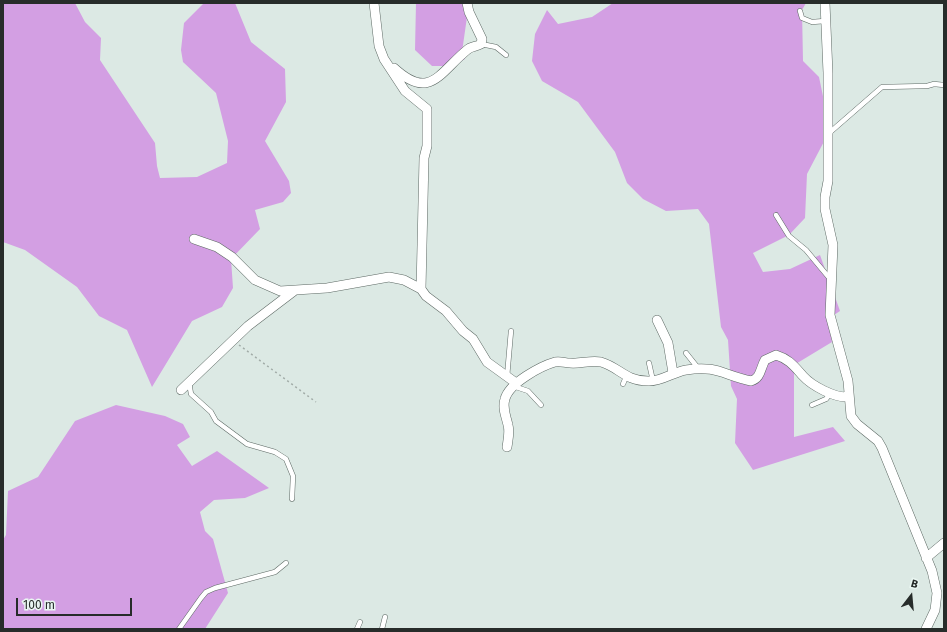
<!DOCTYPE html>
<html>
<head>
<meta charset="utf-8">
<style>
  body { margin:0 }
  #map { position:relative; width:947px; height:632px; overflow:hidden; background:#dce9e4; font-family:"Fira Sans",sans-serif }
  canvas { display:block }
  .frame { position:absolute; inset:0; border:4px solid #272c2a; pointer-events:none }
  .north { position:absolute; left:891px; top:576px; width:40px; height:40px; -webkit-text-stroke:3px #e9f6f1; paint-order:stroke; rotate:16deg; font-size:11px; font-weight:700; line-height:16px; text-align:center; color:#272c2a }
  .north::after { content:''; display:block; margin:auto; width:14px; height:18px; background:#272c2a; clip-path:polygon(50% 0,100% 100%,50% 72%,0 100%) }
  .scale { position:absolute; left:16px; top:598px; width:116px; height:18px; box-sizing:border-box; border:2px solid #272c2a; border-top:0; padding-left:5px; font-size:12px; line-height:14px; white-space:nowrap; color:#272c2a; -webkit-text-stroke:3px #e9f6f1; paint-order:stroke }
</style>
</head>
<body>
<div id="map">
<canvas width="947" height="632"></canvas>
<div class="frame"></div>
<div class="north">B</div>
<div class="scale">100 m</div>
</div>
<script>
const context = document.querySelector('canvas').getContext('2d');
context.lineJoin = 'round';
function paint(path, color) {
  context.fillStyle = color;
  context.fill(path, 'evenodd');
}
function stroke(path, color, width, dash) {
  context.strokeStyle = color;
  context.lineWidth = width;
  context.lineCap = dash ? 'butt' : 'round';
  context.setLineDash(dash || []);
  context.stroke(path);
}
paint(new Path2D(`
  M3 3H75L85 22 101 38 100 60 155 143 157 166 160 178 197 177 227 163 228 141 216 93 183 62 181 50 184 23 204 3H235L251 42 285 69 286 102 265 141 289 181 291 193 283 202 255 210 260 229 231 259 233 288 222 307 192 321 152 387 127 330 99 316 77 287 25 250 3 242Z
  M416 3H469L462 52 465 59 452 66H432L415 50Z
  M613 3H806L802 10 803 61 819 77 830 130 807 174 805 218 789 235 753 253 763 272 790 269 820 255 840 311 828 319 832 342 794 365V437L833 427 845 441 753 470 735 443 737 399 731 386 728 340 721 327 709 224 698 209 666 211 643 199 627 183 615 152 578 102 542 81 532 61 535 34 547 10 558 24 592 17Z
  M116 405 165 416 183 424 190 437 177 445 192 466 217 451 269 488 245 498 214 500 200 512 205 531 213 539 228 593 205 629H3V540L6 535 8 491 38 477 75 421Z`), '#d39fe3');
const lane = new Path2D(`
  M800 11 802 18 812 22 825 21
  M481 44 496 47 506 55
  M828 134 882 87 927 86 934 84 944 85
  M776 215 789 236 806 250 831 280
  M686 353 698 368
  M649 363 653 381
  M507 377 511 331
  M189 382 191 394 211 412 216 421 247 444 275 452 286 459 293 476 292 499
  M623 384 626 377
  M513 386 528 391 541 405
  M812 405 826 399 830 394
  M179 629 201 598 206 592 215 588 275 572 286 563
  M357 629 360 622
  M382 629 385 617`);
const street = new Path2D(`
  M374 3 379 46 384 59 405 91 427 109V146L424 158 421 289 426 296 446 311 463 331 473 339 487 362 516 383
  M825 3 828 73V181L825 197V209L833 245 830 315 848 381 851 416 857 424 878 441 882 448 932 571 937 593 935 610 926 629
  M394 68C430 101 439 73 467 50 471 46 476 47 481 44L482 39 469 12 467 3
  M194 239 217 247 232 257 255 280 280 291 327 288 389 277 404 280 421 289
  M657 320 668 343 673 373
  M181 390 248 326 294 291
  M507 447C508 440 510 432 508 425 506 416 502 408 505 399 509 383 541 366 555 362 561 361 565 363 570 363 581 364 590 360 601 362 619 367 625 381 648 381 661 382 673 372 686 370 717 365 723 375 751 381 761 378 760 369 765 360L776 355C789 359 794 366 803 376 812 386 835 398 848 397
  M926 558 944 543`);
stroke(lane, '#5d6964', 5.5);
stroke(street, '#5d6964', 10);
stroke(new Path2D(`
  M239 345 316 402`), '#a2aca8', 1.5, [2, 3]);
stroke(lane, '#fff', 4.5);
stroke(street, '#fff', 9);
</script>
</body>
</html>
